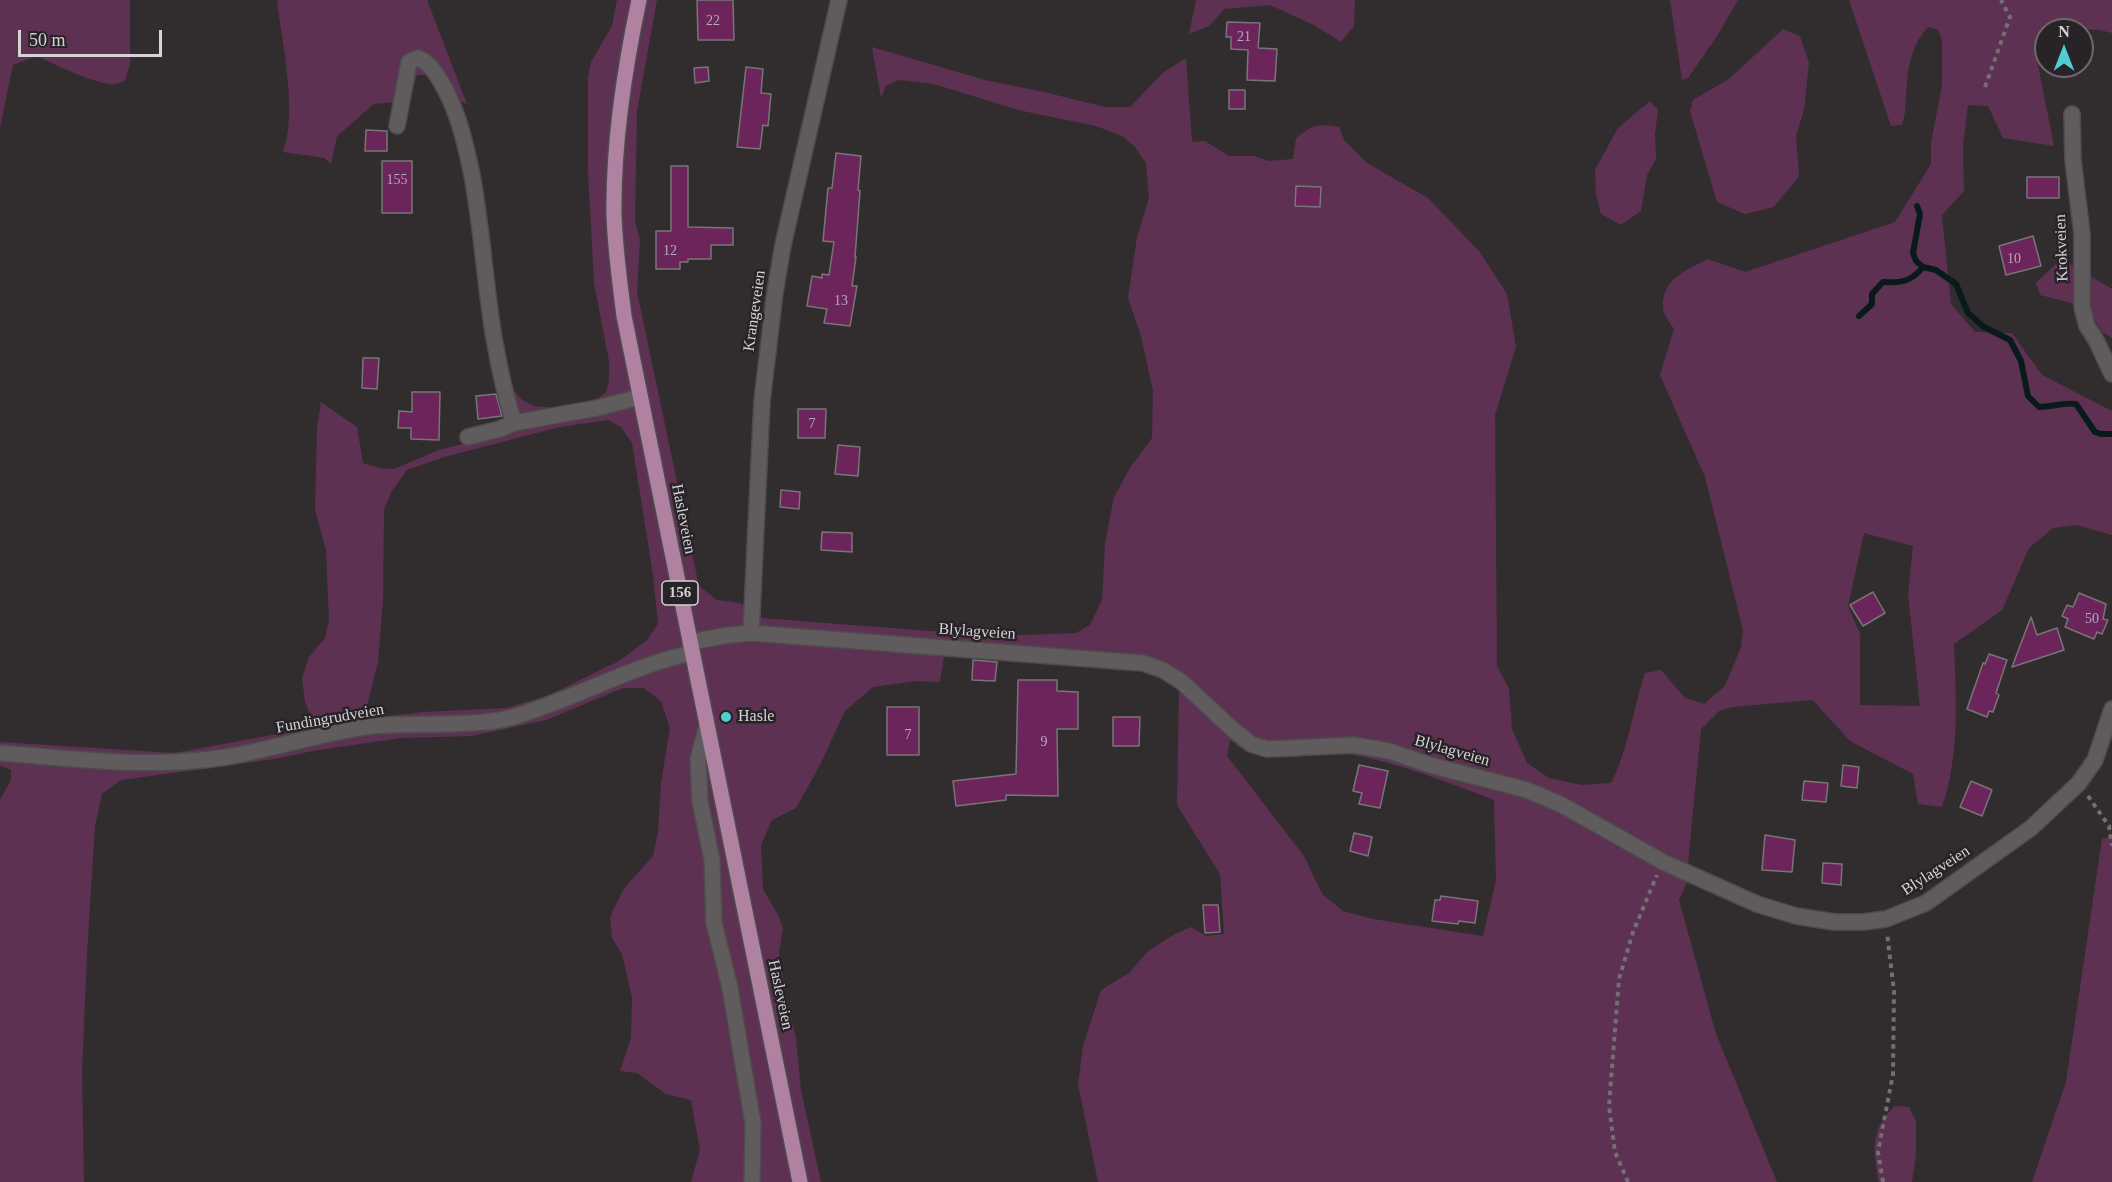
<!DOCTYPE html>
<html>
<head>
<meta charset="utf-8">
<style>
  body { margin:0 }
  #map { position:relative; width:2112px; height:1182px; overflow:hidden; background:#312d2f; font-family:"Times New Roman",serif }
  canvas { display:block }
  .north { position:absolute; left:2034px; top:18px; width:60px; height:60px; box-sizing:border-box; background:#272326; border:2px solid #6d696c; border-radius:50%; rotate:0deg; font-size:16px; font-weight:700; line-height:24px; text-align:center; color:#d5d3d5 }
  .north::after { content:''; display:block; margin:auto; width:21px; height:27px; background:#51ccd2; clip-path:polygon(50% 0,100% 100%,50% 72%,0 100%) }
  .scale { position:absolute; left:18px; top:30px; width:144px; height:27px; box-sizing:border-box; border:3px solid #d5d3d5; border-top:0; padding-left:8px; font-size:18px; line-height:21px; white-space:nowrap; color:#d5d3d5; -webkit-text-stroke:4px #272326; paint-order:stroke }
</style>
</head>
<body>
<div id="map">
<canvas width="2112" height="1182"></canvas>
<div class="north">N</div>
<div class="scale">50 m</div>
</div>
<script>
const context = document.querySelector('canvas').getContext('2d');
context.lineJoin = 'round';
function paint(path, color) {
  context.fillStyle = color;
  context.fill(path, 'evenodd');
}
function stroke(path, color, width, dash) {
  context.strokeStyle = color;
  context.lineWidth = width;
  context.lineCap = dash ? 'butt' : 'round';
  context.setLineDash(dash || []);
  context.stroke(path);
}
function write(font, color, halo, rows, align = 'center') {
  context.font = font + ' "Times New Roman",serif';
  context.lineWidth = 5;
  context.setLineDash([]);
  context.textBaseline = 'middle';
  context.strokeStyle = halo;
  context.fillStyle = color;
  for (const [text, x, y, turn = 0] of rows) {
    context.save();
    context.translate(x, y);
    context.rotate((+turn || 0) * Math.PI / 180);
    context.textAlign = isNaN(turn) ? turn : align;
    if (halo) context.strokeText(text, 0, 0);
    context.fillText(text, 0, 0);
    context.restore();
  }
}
paint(new Path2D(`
  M0 0H130V65L125 80C124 81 117 84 116 84 98 86 54 64 37 56L13 65 0 128Z
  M277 0H427L467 104 457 100 428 75H417L409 101 374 104 337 136 331 165 325 158 283 152C298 111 282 44 277 0Z
  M617 0H657L637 111 635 222 640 240 637 292 699 586 717 600 740 603 760 618 997 636 1076 633 1090 625 1102 600 1105 543 1114 497 1130 468 1152 438 1153 391 1141 336 1128 298 1137 237 1149 198 1146 163 1134 146 1122 136 1096 126 1018 110 934 84 898 80 886 86 881 98 872 47 985 80 1044 92 1105 107H1130L1164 72 1186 58 1192 142 1205 141 1229 156H1254L1268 161 1293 159 1296 138C1312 125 1318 123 1339 127L1344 140 1367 163 1428 198 1479 251 1507 294 1516 347 1495 415 1497 666 1509 689 1512 729 1527 763 1549 778 1582 785 1611 783C1629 748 1633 709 1645 673L1661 670 1685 698 1704 704 1725 686 1741 647 1743 630 1705 477 1660 375 1674 329C1670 323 1663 314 1663 308 1661 279 1687 270 1708 259L1745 272 1895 222 1931 164V143L1942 86V40L1938 30 1928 27C1914 41 1908 64 1907 83 1905 98 1907 111 1902 125L1891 126 1849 0H2112V33L2100 30 2048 28 2046 30 2037 60 2054 146 2003 138 1988 106 1968 105 1963 145 1964 191 1942 215 1951 304 1975 332 2012 333 2042 375 2112 411V535L2077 525 2053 528 2029 548 2002 610 1954 644C1956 698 1960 755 1942 807L1918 804 1913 774 1850 741 1813 700 1732 707 1719 711 1701 729 1686 884 1679 900 1716 1034 1777 1182H1098L1078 1084 1083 1046 1101 990 1129 973 1148 951 1175 934 1191 927 1206 936 1224 934 1220 874 1177 805 1179 689 1143 668 1006 657 944 656 940 682 916 681 873 687 845 711 820 765 796 808 772 820 761 845 763 889 778 915 783 928 779 953 786 996 796 1038 801 1090 821 1182H691L700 1150 691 1100 666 1094 637 1073 620 1071 631 1038 632 997 622 954 612 938 610 917 623 890 653 856 658 832 661 783 670 728 661 701 644 688H623L546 720 472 736 401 738 318 750 274 759 121 780 102 794 95 826 87 954 82 1072 84 1182H0V800L11 780V770L0 765V742L174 753 267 736 315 726 305 702 302 678 309 657 325 638 329 620 326 550 315 510 317 427 321 402 357 427 363 463 380 468 394 469 439 450 511 432 509 385 522 400 534 406 553 408 595 401 606 392 609 381V361L594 283 588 171V77L591 62 612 26ZM608 420 621 427 632 443 653 575 658 624 647 640 619 661 549 695 507 708 423 712 371 718 367 706 378 662 383 600 384 509 392 491 407 470 444 457 560 427ZM1864 533 1913 546 1908 594 1920 706 1860 705V634L1848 606ZM1230 740C1235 743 1240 748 1245 751 1279 766 1318 749 1354 755 1402 764 1449 783 1494 800L1496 880 1483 936 1373 919 1343 911 1322 894 1304 856 1227 756Z
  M1196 0H1355L1354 26 1341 42 1314 25 1270 5 1224 9 1209 26 1189 34Z
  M1670 0H1738L1717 36 1688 78 1682 80Z
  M1783 29 1800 36 1809 63 1804 110 1796 136 1799 176 1774 207 1745 214 1717 202 1690 111 1693 100 1729 79Z
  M1650 101 1658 110 1655 135 1656 159 1647 175 1641 211 1621 225 1601 214 1596 194 1595 170 1618 128Z
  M2061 259 2112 289V338L2102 332 2087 307 2040 295 2036 283Z
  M2112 836V1182H2032L2066 1082 2102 839Z
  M1895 1106 1909 1107 1916 1121V1155L1912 1182H1879C1873 1152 1870 1128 1895 1106Z`), '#5e3152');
stroke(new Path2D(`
  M1917 206 1920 214 1913 253 1916 261 1923 267 1936 270 1956 284 1968 313 1984 327 2010 340 2021 361 2028 396 2039 407C2052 407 2063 402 2076 404L2095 432 2101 434H2112
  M1859 316 1872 304V294L1883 282C1901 283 1911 282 1923 267`), '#081a1b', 6);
const building = new Path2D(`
  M697 0H733L734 40H698Z
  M1227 22 1260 23 1258 48 1277 49 1275 81 1247 80 1248 50 1231 49V37H1226Z
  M708 67 709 81 695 83 694 68Z
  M746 67 763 69 761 93 771 94 768 126 763 125 760 149 737 147Z
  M1229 90H1245V109H1229Z
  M366 130 387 131V151H365Z
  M836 153 861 156 858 190 860 191 855 257H856L852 286H857L850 326 824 323 827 309 807 306 812 276 822 278V274L829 275 834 242 823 241 828 188H832Z
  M382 161H412V213H382Z
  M671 166H688V227L733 228V245H711V259H688V262H680V269H656V231H671Z
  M2027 177H2059V198H2027Z
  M1296 186 1321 187 1320 207 1295 206Z
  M2033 236 2041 266 2006 275 1999 246Z
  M363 358H379L377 389 362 388Z
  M412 392H440L439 440 411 439V428H398L399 411 412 412Z
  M496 394 502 416 478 419 476 396Z
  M798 409H826L825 438H798Z
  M838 445 860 447 858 476 835 474Z
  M781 490 800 492 799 509 780 507Z
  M822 532 852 533V552L821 550Z
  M1873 592 1885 613 1863 626 1850 605Z
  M2079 593 2106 604 2103 619 2108 620 2102 634 2097 632 2094 639 2065 627 2068 619 2062 616 2067 605 2073 607Z
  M2031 617 2037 635 2057 628 2064 650 2012 667Z
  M1989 654 2007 660 1996 693 1999 695 1993 712 1989 711 1987 717 1967 709 1983 663 1985 664Z
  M973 660 997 662 995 681 972 680Z
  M1018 680H1057V691L1078 692V729H1057L1058 796 1006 795V800L956 806 953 781 1016 774Z
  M887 707H919V755H887Z
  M1113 717H1140L1139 746H1113Z
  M1359 765 1388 771 1380 808 1359 804 1362 793 1353 791Z
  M1843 765 1859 767 1857 788 1841 786Z
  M1804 781 1828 783 1826 802 1802 800Z
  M1971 781 1992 790 1982 816 1960 807Z
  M1354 833 1372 837 1368 856 1350 851Z
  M1765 835 1795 840 1792 872 1762 870Z
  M1823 863 1842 864 1841 885 1822 883Z
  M1441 896 1478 901 1475 923 1459 921 1458 924 1432 921 1435 900H1440Z
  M1203 905H1218L1220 932 1205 933Z`);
paint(building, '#6b255b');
stroke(building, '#787577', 1.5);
const minor = new Path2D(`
  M2072 114 2073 160 2082 234V307L2087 326 2096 340 2112 374
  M397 126 409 62 418 58C429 62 434 71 440 80 458 110 465 142 472 175 482 229 485 284 494 338 499 367 505 395 514 423
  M468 437 500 429 514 423 597 408 640 397
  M751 633 762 401 775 292 783 245 839 0
  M690 642 729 635 751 633 1143 663 1163 670 1182 682 1230 727 1251 744 1267 749 1354 745 1389 751 1430 765 1527 790 1562 805 1663 862 1757 904 1796 916 1834 922H1863L1886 919 1926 903 2031 828 2079 783 2095 760 2112 709
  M707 726 698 759 700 801 712 860 714 923 730 988 753 1123 752 1182
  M0 753C76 759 149 769 226 757 275 749 323 732 373 726 415 722 458 727 500 720 519 717 537 709 556 702 601 685 644 663 692 653`);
const major = new Path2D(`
  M639 0C624 71 613 142 614 215 615 249 620 283 624 316L800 1182`);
stroke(minor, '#4d4b4c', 18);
stroke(major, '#4d4b4c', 18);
stroke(new Path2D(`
  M1985 87 2010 17 2001 0
  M2088 796 2109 826 2112 846
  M1628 1182 1615 1152 1609 1106 1619 979 1633 932 1657 875
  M1883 1182 1878 1152 1893 1074 1894 991 1887 933`), '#737072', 4, [4.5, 4.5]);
stroke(minor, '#605c5e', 15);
stroke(major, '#af82a1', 15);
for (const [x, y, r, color] of [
  [726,717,6,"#51ccd2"]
]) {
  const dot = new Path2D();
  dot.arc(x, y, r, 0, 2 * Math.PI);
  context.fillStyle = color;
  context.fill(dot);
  stroke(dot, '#272326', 2);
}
write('14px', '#baa8b6', null, [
  ["22",713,21],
  ["21",1244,37],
  ["155",397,180],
  ["12",670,251],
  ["10",2014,259],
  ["13",841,301],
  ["7",812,424],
  ["50",2092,619],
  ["7",908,735],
  ["9",1044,742]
]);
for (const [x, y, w] of [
  [680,593,36]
]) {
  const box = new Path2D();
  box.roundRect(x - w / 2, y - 12, w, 24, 4.5);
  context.fillStyle = '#272326';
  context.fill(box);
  stroke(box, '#d5d3d5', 1.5);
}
write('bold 15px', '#d5d3d5', null, [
  ["156",680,593]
]);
write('16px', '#d5d3d5', '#272326', [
  ["Krokveien",2062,248,-92],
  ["Krangeveien",755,311,-82],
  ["Hasleveien",683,519,79],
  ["Blylagveien",977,632,4],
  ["Fundingrudveien",330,719,-10],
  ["Blylagveien",1452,751,16],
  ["Blylagveien",1936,871,-33],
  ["Hasleveien",780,995,78]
]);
write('16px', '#d5d3d5', '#272326', [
  ["Hasle",738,717]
], 'left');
</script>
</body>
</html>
